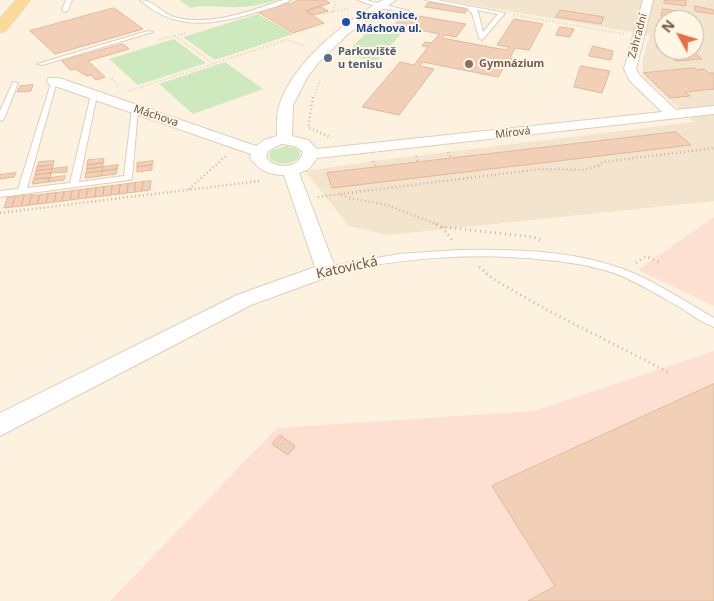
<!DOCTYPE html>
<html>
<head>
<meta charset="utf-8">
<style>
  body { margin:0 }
  #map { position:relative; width:714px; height:601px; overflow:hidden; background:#fcf2df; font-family:"Noto Sans",sans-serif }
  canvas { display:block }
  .north { position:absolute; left:654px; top:10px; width:50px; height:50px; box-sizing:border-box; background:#fff6e5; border:1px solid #c7b7a6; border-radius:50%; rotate:309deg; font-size:14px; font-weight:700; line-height:20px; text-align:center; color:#725847 }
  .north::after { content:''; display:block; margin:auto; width:18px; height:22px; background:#e76e43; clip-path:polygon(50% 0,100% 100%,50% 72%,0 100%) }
</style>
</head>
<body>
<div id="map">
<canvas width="714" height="601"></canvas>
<div class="north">N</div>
</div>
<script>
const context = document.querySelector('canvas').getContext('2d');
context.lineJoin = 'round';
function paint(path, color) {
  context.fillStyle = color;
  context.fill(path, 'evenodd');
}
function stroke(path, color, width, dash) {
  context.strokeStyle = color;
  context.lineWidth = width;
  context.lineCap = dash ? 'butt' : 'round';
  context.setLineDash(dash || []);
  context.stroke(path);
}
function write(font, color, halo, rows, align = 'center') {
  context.font = font + ' "Noto Sans",sans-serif';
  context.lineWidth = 4;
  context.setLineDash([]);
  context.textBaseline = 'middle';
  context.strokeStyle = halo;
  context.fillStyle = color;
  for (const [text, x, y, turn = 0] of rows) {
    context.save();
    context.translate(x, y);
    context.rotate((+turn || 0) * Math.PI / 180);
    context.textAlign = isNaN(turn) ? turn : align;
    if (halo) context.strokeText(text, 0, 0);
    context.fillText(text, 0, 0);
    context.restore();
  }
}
paint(new Path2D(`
  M444 0H714V201L388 235 349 226 305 171 374 161 694 122 642 75 643 58 650 35ZM664 20H694V50H664Z`), '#f3e4cd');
paint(new Path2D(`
  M714 217V306L638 270Z
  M714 351V601H110L277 428 534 411Z`), '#fde0d2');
paint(new Path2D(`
  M179 0H278C261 5 244 8 227 7 214 7 204 5 191 8Z
  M258 14 293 34 215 60 183 37Z
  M370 29 401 34 377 61 344 55Z
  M174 39 206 63 138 85 109 59Z
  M225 62 263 89 193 114 159 84Z
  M286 146 294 147 300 152 299 158C290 165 279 166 270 159L269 155 271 151Z`), '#cee9be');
const building = new Path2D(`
  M298 0H325L330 3 306 11 324 23 293 33 258 12 288 3 290 4Z
  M665 0H686V6L664 3Z
  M429 2 468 9 465 13 425 7Z
  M320 6 328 11 314 15 306 11Z
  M695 6 714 10V14L695 11Z
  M114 8 143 29 55 54 30 31Z
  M663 9 683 12 682 19 661 16Z
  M560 10 604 17 601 24 556 17Z
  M406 14 466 24 456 37 445 35 442 38 506 50 509 47 497 45 514 19 543 24 529 50 515 48 510 58 516 59 514 63 507 62 498 77 423 62 420 66 434 69 399 115 362 107 400 62 414 65 428 47 422 46 425 42 431 43 440 34 395 25Z
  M560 27 574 29 570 37 556 35Z
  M123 44 129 49 88 61 105 77 96 80 91 75 87 76 75 69 70 70 62 61Z
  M662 45H664V50H691L702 59 676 61 656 46Z
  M593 46 613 51 611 60 589 56Z
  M581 66 610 71 602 93 574 87Z
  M694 68 697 70 704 69 709 73H714V89L685 92 690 96 670 98 644 73Z
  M33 85 31 91 17 92 20 86Z
  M676 132 691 145 332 188 327 173Z
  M104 159 103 163 87 165 88 160Z
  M54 161 53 165 37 167 39 162Z
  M153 161 152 165 137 167V163Z
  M103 163V167L87 169V165Z
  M53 165 52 169 36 171 37 167Z
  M118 165 117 169 102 171 103 167Z
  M152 165V170L137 172V167Z
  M67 167V172L51 173 52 169Z
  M103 167 102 171 86 173 87 169Z
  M52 169 51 173 35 175 36 171Z
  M117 169 116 174 101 176 102 171Z
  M102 171 101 176 85 178 86 173Z
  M16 173 14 177 0 179V175Z
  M51 173 50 178 34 179 35 175Z
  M65 176 64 180 48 182 50 178Z
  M50 178 48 182 32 184 34 179Z
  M151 181 150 190 142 191 143 182Z
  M143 182 142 191 135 192V183Z
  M135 183V192L127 193 128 184Z
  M128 184 127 193 119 194 120 185Z
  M120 185 119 194 111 195 112 186Z
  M112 186 111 195 103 196 104 187Z
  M104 187 103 196 95 197 96 188Z
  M96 188 95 197 86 198 88 189Z
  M88 189 86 198 78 199 80 190Z
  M80 190 78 199 70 200 72 191Z
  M72 191 70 200 62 201 64 192Z
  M64 192 62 201 54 202 56 193Z
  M56 193 54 202 46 203 48 194Z
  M48 194 46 203 37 204 40 195Z
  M32 195 29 205 21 206 24 196Z
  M32 195H40L37 204 29 205Z
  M24 196 21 206 12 207 15 197Z
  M15 197 12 207 4 208 7 198Z
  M714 384V601H528L555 586 492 486Z
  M280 435 295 446 288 455 272 444Z`);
paint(building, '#f1d0b7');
stroke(building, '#e4b797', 1);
const lane = new Path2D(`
  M66 0H72L68 10 65 12 62 10Z
  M140 0C153 0 162 13 174 17 210 27 250 11 283 0H291C280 6 266 9 254 13 213 25 175 31 140 0Z
  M358 0H366L409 11 406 13 377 7Z
  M425 0H437L505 13 482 40 479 38 472 13 467 8ZM476 10 498 14 483 32 478 12Z
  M148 31 153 32 42 65 37 64Z
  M52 80 57 81 27 188 70 183 91 95 94 93 97 95 79 182 124 176 132 109 135 107 138 109 132 178 128 180 0 197V191L18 189Z
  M13 82 18 83 4 119 0 121V111Z
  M457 250C512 249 571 250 623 269 655 281 684 301 714 318V327C702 323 691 314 681 308 660 296 639 283 617 274 594 266 570 262 546 260 470 251 401 259 326 273L321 270 326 267 399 254Z`);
const street = new Path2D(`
  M383 0H396L349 33 319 62 308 76 293 105 292 136 308 140 317 149 662 112 630 81 624 69 643 0H653L636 69 640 76 676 110 714 106V114L317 158 309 169 299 173 336 270 333 275 251 305 0 436V413L237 295 315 267 284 175C269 175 259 170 250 158L251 154 49 84 47 81 49 78H59L256 146 264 140 277 136C277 126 276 115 279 106 293 62 344 22 383 0ZM281 144C290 145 297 145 303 152 299 169 276 170 266 158L268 151Z`);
const primary = new Path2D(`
  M16 0H31L6 31 0 33V18Z`);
stroke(lane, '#e0cebb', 2);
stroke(street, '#e0cebb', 2);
stroke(primary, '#ddd7d3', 1);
stroke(new Path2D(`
  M333 11 336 0
  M324 14 350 8
  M514 15 624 34
  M175 36 213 63
  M158 40 186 33
  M112 79 120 87
  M129 91 286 40 306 46
  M313 98 321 79`), '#d5b39a', 2, [0.5, 2.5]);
stroke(new Path2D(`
  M313 97 308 127 330 137
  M448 152 451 158
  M416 156 418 162
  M373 161 376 167
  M189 189 227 155
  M340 194 541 169 582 170 598 166 603 162 714 148
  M318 197 340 194 349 198 387 205 439 225
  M0 213 260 181`), '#d5b39a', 2.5, [1, 3]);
stroke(new Path2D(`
  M436 224 442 227 533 237 542 241
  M442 227 452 240
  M636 263 646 256 659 262
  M479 267 493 279 547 310 670 373`), '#d5b39a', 3, [1, 4]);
paint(lane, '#fff');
paint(street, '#fff');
paint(primary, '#fbd996');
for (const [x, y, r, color] of [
  [346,22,5,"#1a4fb4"],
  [328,58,5,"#5c6f8a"],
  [469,64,5,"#8d6e63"]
]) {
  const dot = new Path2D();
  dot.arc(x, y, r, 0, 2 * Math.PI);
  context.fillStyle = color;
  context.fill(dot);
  stroke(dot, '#fff6e5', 2);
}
write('bold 11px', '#164399', '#fff6e5', [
  ["Strakonice,",356,16],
  ["Máchova ul.",356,29]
], 'left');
write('11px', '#725847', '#fff6e5', [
  ["Zahradní",638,36,-75],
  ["Máchova",156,116,19],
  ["Mírová",513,133,-7]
]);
write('bold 11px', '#4e5e75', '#fff6e5', [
  ["Parkoviště",338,52],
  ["u tenisu",338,65]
], 'left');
write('bold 11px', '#785e54', '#fff6e5', [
  ["Gymnázium",479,64]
], 'left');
write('14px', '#725847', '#fff6e5', [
  ["Katovická",347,268,-12]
]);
</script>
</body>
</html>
